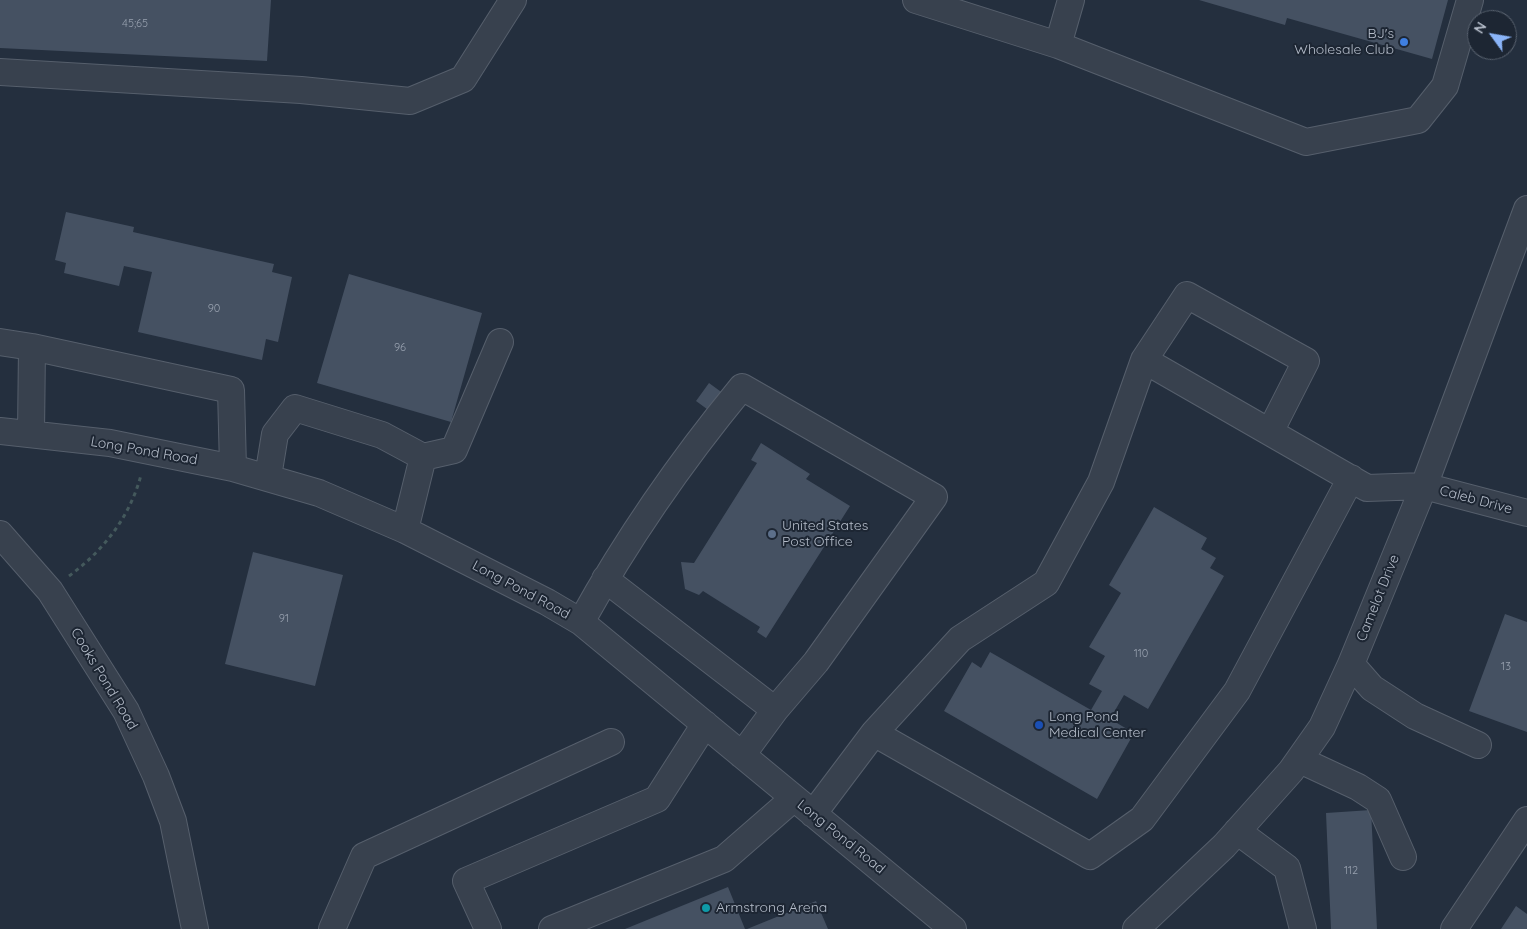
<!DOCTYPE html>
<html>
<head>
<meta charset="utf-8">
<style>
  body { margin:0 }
  #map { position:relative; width:1527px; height:929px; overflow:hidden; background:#242f3e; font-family:Quicksand,sans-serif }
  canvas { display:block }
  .north { position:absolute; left:1467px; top:10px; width:50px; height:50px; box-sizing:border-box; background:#1d2633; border:1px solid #59626f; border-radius:50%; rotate:302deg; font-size:14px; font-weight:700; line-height:20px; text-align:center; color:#b4bcc9 }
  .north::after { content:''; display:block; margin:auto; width:18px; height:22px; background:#8ab4f8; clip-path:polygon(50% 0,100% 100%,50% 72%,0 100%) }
</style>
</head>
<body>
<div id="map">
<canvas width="1527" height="929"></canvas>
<div class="north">N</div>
</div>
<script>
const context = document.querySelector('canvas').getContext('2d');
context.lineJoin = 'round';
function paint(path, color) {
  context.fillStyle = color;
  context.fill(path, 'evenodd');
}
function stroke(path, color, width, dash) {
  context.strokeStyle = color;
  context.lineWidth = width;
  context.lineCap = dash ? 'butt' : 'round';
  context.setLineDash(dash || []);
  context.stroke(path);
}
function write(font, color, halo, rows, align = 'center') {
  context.font = font + ' Quicksand,sans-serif';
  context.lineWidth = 4;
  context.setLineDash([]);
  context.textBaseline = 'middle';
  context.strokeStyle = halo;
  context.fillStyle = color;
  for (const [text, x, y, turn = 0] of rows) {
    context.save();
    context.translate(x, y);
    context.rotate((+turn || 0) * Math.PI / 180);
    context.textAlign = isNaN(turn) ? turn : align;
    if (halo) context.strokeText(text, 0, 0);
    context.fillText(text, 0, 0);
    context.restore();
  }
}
paint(new Path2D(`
  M0 0H271L267 61 0 48Z
  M1199 0H1448L1432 59 1287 18 1285 25Z
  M66 212 134 227 133 232 274 264 272 272 292 277 278 342 266 339 262 360 138 332 152 272 124 266 119 286 64 273 66 263 55 260Z
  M349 274 482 313 451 422 317 383Z
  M709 383 724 394 711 412 696 401Z
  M761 443 810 474 806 479 850 506 766 638 757 632 760 627 703 591 699 595 685 589 681 562 694 563 757 463 751 460Z
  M1154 507 1207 538 1201 549 1216 558 1210 568 1224 576 1148 709 1124 695 1110 719 1134 733 1097 799 944 711 972 662 981 668 990 652 1091 710 1102 691 1089 684 1105 656 1089 647 1121 593 1109 585Z
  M253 552 343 575 315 686 225 664Z
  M1505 614 1527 622V732L1469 711Z
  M1371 810 1377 929H1331L1326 813Z
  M728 887 745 929H625Z
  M816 901 828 929H747Z
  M1516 906 1527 914V929H1501Z`), '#455162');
const minor = new Path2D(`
  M916 0 1058 45
  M1071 0 1058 45 1306 142 1418 120 1445 86 1470 0
  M0 72 301 90 410 101 463 79 513 0
  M0 342 32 347 31 433
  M32 347 231 390 233 468
  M1144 360 1187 295 1306 361 1270 432
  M0 431 110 443 233 468 319 493 405 530 547 602 581 622 953 929
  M423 457 454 450 500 342
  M268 477 275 434 295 408 382 435 423 457 405 530
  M0 534 50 591 126 711 156 776 173 821 195 929
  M605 579 775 710
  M581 622C627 539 681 461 742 387L934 497 816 662 775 710 742 755
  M1351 664 1372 688 1415 716 1478 745
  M874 733 1090 856 1142 819 1237 691 1351 478
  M1300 760 1358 787 1378 800 1403 857
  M813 814 874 733 960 639 1046 583 1101 482 1144 360 1367 488 1424 486 1527 513
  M1237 831 1287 868 1303 929
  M332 929 364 856 611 742
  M488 929 466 881 657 799 705 724
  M552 929 724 859 794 798
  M1136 929 1224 846 1291 771 1322 727 1351 664 1424 486 1527 209
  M1454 929 1527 820`);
stroke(minor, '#565f6c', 28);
stroke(new Path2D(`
  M69 576C103 551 130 517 141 475`), '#44595c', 3, [4, 4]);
stroke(minor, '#38414e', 26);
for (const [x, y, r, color] of [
  [1404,42,5,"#3f7fe0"],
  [772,534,5,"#5c6f8a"],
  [1039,725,5,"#1a4fb4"],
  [706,908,5,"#0f9aa8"]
]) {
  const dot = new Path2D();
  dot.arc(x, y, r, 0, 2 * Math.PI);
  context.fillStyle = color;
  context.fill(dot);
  stroke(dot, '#1d2633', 2);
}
write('11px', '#98a1af', null, [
  ["45;65",135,24],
  ["90",214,309],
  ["96",400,348],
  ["91",284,619],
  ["110",1141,654],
  ["13",1506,667],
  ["112",1351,871]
]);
write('14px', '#b4bcc9', '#1d2633', [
  ["BJ's",1394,34,"right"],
  ["Wholesale Club",1394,50,"right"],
  ["United States",782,526],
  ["Post Office",782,542],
  ["Long Pond",1049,717],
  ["Medical Center",1049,733],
  ["Armstrong Arena",716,908]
], 'left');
write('14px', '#b4bcc9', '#1d2633', [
  ["Long Pond Road",144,451,10],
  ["Caleb Drive",1476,500,15],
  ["Long Pond Road",521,590,28],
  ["Camelot Drive",1378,598,-68],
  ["Cooks Pond Road",104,679,59],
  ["Long Pond Road",841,837,39]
]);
</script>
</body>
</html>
